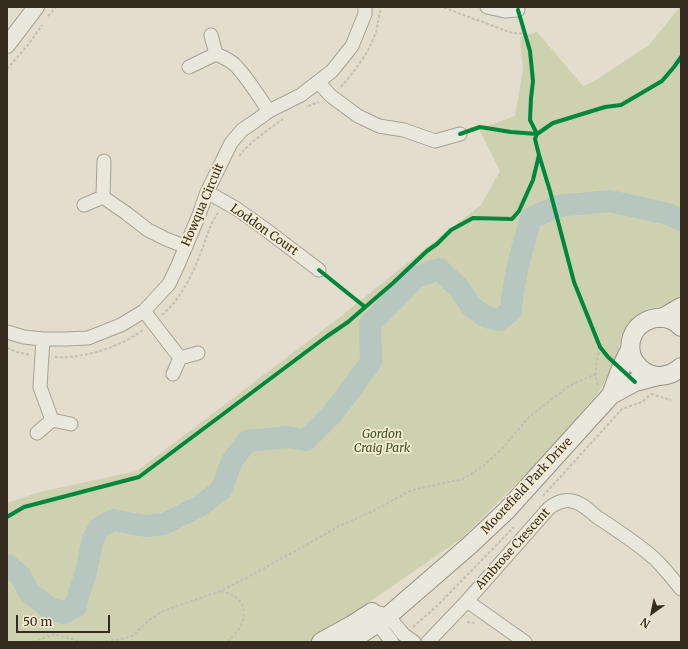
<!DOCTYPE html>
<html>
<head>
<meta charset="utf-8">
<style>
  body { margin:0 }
  #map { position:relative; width:688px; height:649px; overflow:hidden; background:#e2ddcc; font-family:Merriweather,serif }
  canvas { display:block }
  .frame { position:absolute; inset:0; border:8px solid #352b1f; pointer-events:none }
  .north { position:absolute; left:632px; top:593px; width:40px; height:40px; -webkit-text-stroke:3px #f3ecd3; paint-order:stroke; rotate:213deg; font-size:11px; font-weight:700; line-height:16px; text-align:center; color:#352b1f }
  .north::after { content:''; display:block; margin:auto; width:14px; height:18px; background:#352b1f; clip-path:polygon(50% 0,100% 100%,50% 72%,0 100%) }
  .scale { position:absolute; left:16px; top:615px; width:94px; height:18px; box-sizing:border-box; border:2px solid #352b1f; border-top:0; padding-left:5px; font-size:12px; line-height:14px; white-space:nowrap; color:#352b1f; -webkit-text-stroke:3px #f3ecd3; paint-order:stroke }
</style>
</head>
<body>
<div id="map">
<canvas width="688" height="649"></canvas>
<div class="frame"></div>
<div class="north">N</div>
<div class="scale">50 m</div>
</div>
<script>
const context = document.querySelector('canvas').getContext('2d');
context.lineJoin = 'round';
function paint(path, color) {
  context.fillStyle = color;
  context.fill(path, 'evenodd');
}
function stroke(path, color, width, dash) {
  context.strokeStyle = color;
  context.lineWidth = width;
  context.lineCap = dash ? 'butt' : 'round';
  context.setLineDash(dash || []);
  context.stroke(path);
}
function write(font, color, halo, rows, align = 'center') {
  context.font = font + ' Merriweather,serif';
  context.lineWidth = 3.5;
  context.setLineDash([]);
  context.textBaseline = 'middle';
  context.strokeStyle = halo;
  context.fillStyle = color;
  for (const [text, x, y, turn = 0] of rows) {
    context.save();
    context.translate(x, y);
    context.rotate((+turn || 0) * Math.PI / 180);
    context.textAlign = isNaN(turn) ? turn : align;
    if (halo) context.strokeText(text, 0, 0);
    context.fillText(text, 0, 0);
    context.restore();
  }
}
paint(new Path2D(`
  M680 7H681V298L676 303 646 309 632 321 621 336 617 360 598 393 544 456 462 538 311 642H7V503L40 492 137 471 335 321 431 244 481 205 500 171 479 129 515 116 523 69 520 37 537 32 583 86 593 82 649 45Z`), '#ced1af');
stroke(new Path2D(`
  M7 565 20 575 30 593 48 607 63 613 76 606 79 593 85 576 93 539 99 528 113 520 146 526 164 524 200 506 221 490 232 461 247 441 287 437 306 440 333 413 371 362 370 324 416 277 439 269 459 288 472 307 486 317 499 320 511 311C513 279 522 249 531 218L558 206 610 201 668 214 681 220`), '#b7c7bf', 22);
const minor = new Path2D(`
  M487 7 505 11 518 10
  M216 54C223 57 230 60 235 65 247 77 259 97 269 111
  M189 67 216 54 211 35
  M318 82 331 96 358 116 379 126 404 130 435 141 460 134
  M207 192 237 209 265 229 319 270
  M103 197 104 161
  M84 205 103 197 126 213 148 230 166 239 186 247
  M144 311 180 358 198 353
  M7 332 24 337 43 339H65L88 338 121 325 144 311 169 284 178 265 199 215 207 192 231 143 242 130 254 122 269 111 301 95 332 71 352 46 365 14V7
  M43 339 40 387 52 420 71 424
  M173 374 180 358
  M37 433 52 420
  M467 601 525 642
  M380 613 388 616 404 635 414 642
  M376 616 377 623 392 642
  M428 642 467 601 549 508C556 503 563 499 572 501 583 503 589 511 597 517 617 530 637 543 655 559 664 568 673 579 681 589`);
const tertiary = new Path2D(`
  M7 45 36 7`);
const secondary = new Path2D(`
  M662 318 681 307
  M681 327C675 320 665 317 656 318 649 319 642 323 637 328 615 357 652 393 681 367
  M611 395 621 368 630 349
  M321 642 352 625 372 612
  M349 642 388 616 470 545 507 510 611 395 635 382 658 376`);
stroke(minor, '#a7a296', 15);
stroke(tertiary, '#a7a296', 18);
stroke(secondary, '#979185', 20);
stroke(new Path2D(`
  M444 7C459 14 475 19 491 25 502 29 512 35 524 33
  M680 7 681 9
  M48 16 56 7
  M7 69 28 45 42 25
  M341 87C355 70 369 53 376 32 378 24 379 15 381 7
  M308 106 319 102
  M239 156C251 141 268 130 283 119
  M162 315C183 297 195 269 204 244 208 233 211 222 218 213
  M7 348 17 352 31 355
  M55 357C83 359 120 347 143 330
  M598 385C593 373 597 359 600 347
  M651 394 671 400
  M543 496 622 409 642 402 651 394
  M221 591C236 595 247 602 243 621 241 628 233 636 228 642
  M467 622 475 623
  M413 627 438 605 514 527
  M33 642 54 634 79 641 97 642
  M101 642 122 639 132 636 148 621 163 611 220 591 248 577 308 544 339 526 369 513 412 490 463 479 482 467 502 449 529 417 569 386 596 374`), '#c3beb4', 2, [3, 2]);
stroke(minor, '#eae7dd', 13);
stroke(tertiary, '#eae7dd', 16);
stroke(secondary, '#eae7dd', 18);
stroke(new Path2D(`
  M460 134 480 127 511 132 537 134 530 120 531 98 533 81 530 51 518 10
  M539 155 550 191 574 282 600 347 608 357 635 382
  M319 270 365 307
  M7 517 24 507 139 477 326 337 348 322 393 283 427 251 437 244 451 230 473 218 512 219 519 211 533 180 539 155 535 139 537 134 553 123 605 107 621 105 662 81 674 67 681 57`), '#00873e', 4);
write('12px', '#352b1f', '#f3ecd3', [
  ["Howqua Circuit",203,205,-67],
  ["Loddon Court",264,230,35],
  ["Moorefield Park Drive",527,486,-47],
  ["Ambrose Crescent",513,549,-48]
]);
write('italic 12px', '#425027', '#f3ecd3', [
  ["Gordon",382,435],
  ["Craig Park",382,449]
]);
</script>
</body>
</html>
